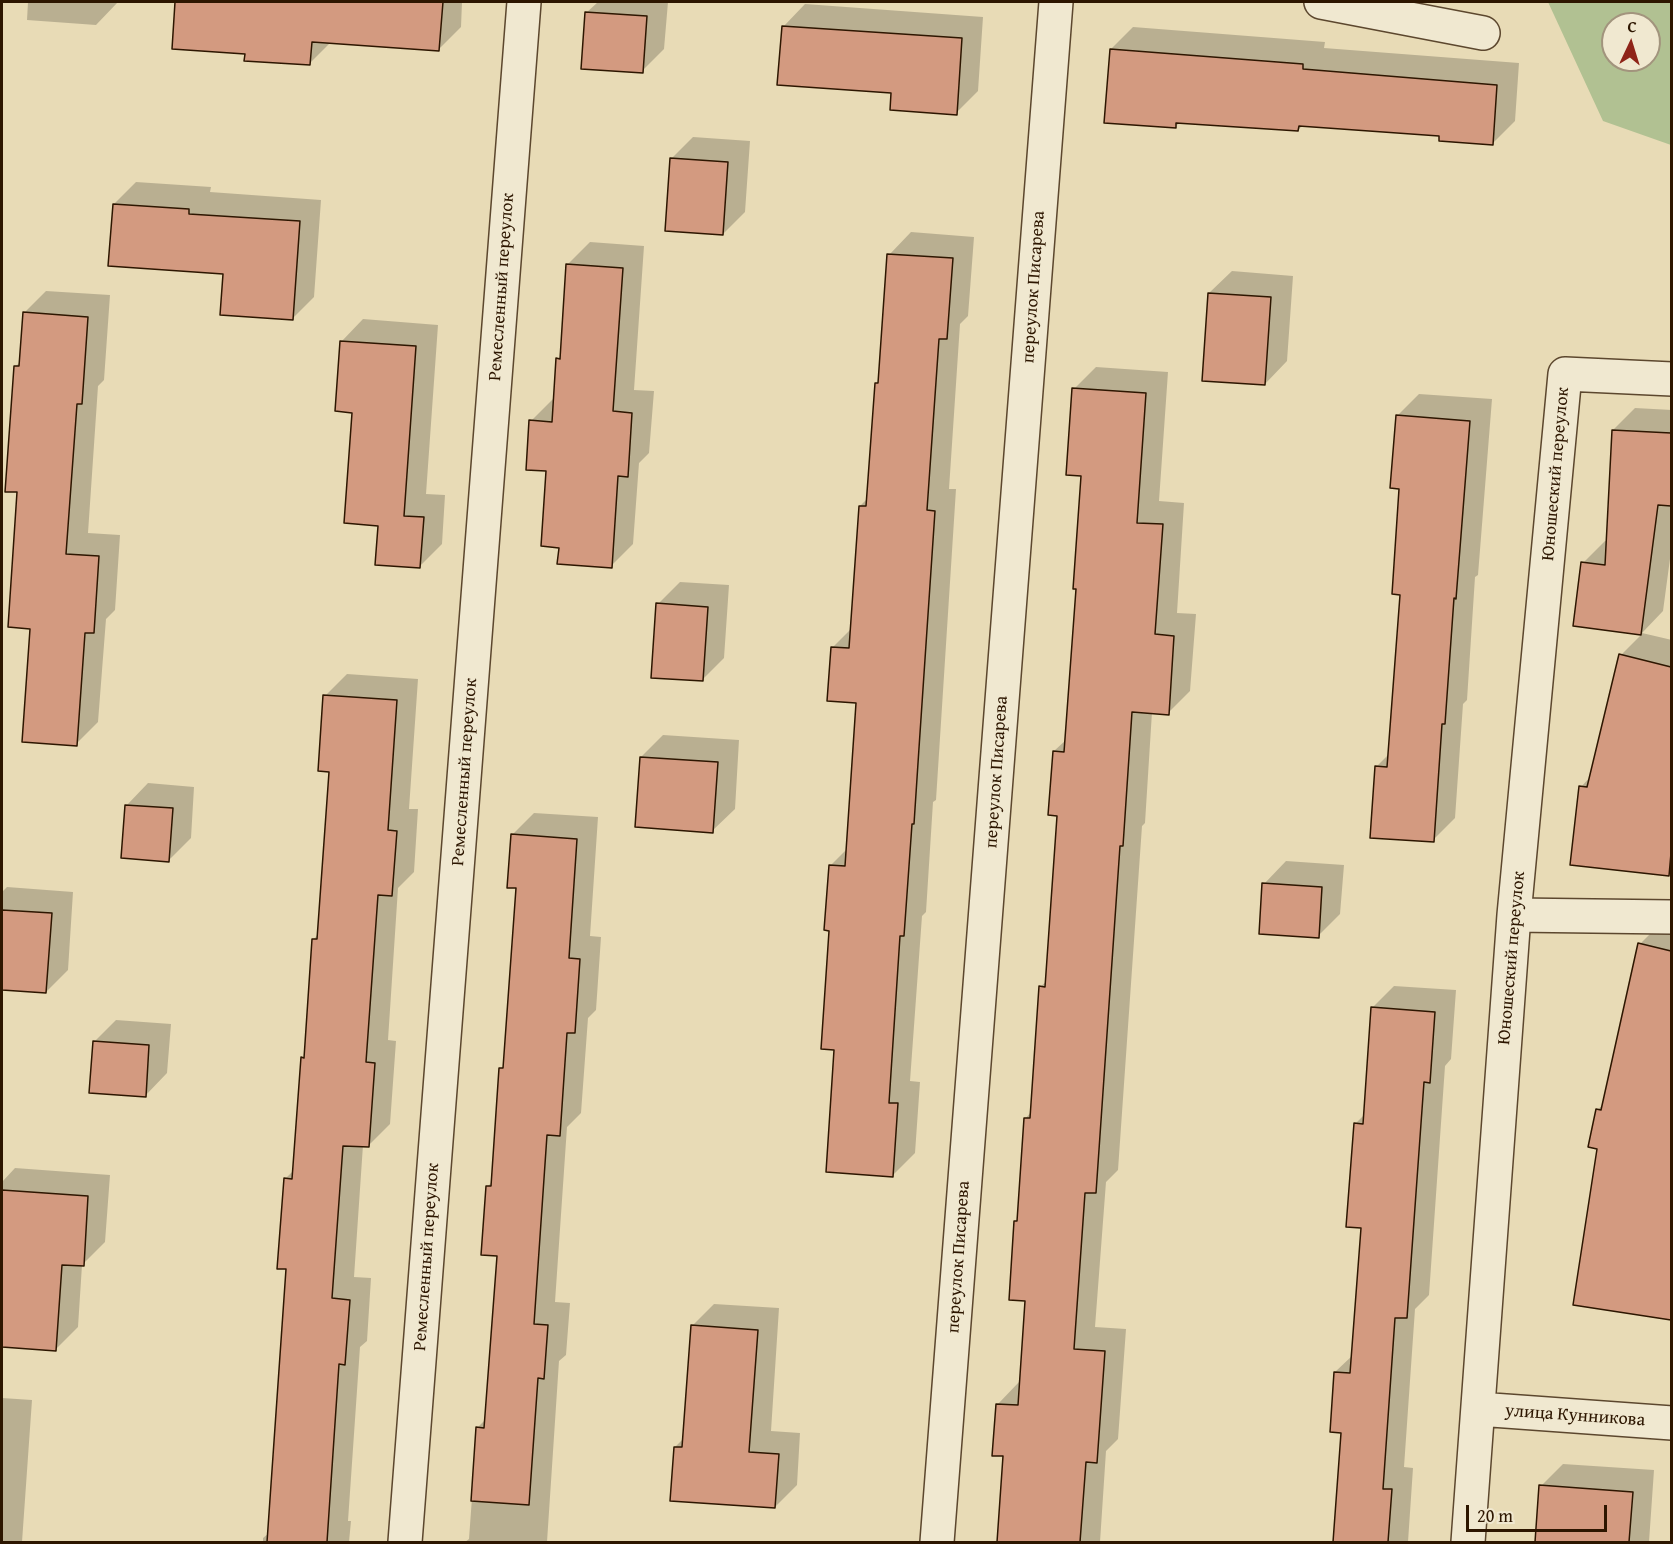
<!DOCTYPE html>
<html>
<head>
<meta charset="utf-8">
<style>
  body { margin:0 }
  #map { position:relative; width:1673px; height:1544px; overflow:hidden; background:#e8dbb6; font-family:"Gentium Book Plus",serif }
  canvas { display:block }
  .frame { position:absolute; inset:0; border:3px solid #2d1600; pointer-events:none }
  .north { position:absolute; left:1601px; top:12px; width:60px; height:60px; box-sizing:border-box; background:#f0e8d0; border:2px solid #a2947d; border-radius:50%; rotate:4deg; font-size:16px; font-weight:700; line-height:24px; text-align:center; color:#2d1600 }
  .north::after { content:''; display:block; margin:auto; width:21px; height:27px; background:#8f2418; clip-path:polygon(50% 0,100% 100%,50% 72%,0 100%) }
  .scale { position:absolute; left:1466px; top:1505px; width:141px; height:27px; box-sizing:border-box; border:3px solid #2d1600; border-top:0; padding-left:8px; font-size:18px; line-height:21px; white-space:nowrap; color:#2d1600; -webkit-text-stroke:4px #f0e8d0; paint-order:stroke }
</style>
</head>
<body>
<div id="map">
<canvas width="1673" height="1544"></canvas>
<div class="frame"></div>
<div class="north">С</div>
<div class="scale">20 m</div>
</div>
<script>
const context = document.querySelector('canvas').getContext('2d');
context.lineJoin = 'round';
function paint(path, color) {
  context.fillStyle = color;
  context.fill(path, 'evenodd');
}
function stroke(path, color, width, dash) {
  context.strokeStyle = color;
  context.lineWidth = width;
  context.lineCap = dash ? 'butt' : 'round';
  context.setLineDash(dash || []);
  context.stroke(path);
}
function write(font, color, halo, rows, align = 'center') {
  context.font = font + ' "Gentium Book Plus",serif';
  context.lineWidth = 4.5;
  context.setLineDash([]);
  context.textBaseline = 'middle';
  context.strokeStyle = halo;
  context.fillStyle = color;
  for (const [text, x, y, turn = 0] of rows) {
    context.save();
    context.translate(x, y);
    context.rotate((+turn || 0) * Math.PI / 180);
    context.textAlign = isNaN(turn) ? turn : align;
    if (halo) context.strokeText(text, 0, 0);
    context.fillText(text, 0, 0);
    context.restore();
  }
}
paint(new Path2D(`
  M1548 2H1671V145L1603 121ZM1613 24H1649V60H1613Z`), '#b1c192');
paint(new Path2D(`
  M28 2H118L96 25 27 20Z
  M177 2H462L461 27 439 49 331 42 309 64 246 52 173 47Z
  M598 2H668L664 49 642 71 586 13Z
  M805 4 983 17 978 91 956 113 892 92 783 27Z
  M1133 27 1325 42 1324 48 1519 63 1515 121 1493 143 1441 134 1303 125 1298 130 1180 122 1175 127 1111 49Z
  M693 137 750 141 745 212 723 234 671 159Z
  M136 182 211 187 210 192 321 200 314 297 292 319 225 272 114 204Z
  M911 232 974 237 968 316 960 324 949 489H956L936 800 933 802 926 912 922 916 910 1081 920 1082 915 1153 893 1175 836 1049 830 866 847 849 858 702 832 648 852 628 860 506 868 498 876 384 880 380 889 255Z
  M590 242 644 246 634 390 654 391 649 453 639 463 633 544 611 566 560 546 548 470 531 421 553 399H555L558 359 561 356 568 264Z
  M1232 271 1293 276 1287 361 1265 384 1209 293Z
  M46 291 110 295 104 380 98 386 88 533 120 535 115 610 106 619 98 722 76 744 31 627 19 491 15 367 21 361 24 313Z
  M363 319 438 325 426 494 445 495 442 544 420 566 379 524 341 342Z
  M1096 367 1168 372 1159 501 1184 503 1177 613 1196 614 1190 691 1168 713 1152 712 1145 823 1142 826 1118 1170 1106 1182 1095 1327 1126 1329 1118 1439 1106 1451 1100 1542H999L1005 1455 997 1405 1019 1382 1021 1383 1027 1300 1016 1222 1019 1219 1026 1118 1031 1112 1040 987 1047 981 1058 814 1054 751 1067 739 1077 588 1082 475 1074 389Z
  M1419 394 1492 399 1478 575 1475 577 1467 700 1463 704 1455 818 1433 840 1376 767 1390 753 1401 593V488L1397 416Z
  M1635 408 1672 410V544L1663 611 1642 633 1672 640V871L1669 874 1581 787 1591 776 1621 655 1642 634 1575 625 1583 563 1605 541H1608L1613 430Z
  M680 582 729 585 724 658 702 680 658 604Z
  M347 674 418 679 409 809H418L414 872 398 888 388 1040 396 1041 390 1124 368 1146 363 1145 354 1277 371 1278 367 1341 360 1347 348 1521H351L349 1542H263V1538L269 1533 287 1268 285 1179 294 1170 302 1058 306 1055 314 939 319 933 331 770 325 696Z
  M663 735 739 740 735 809 712 831 641 757Z
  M148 783 194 787 191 838 169 860 126 806Z
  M534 813 598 817 590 936 601 937 596 1010 588 1018 581 1113 567 1127 555 1302 570 1303 566 1355 559 1361 547 1542H465L469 1539 477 1428 486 1419 499 1254 488 1186 493 1181 501 1069 505 1065 517 887 512 835Z
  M1286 861 1344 865 1340 914 1318 936 1264 884Z
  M7 887 73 892 68 970 46 992 2 989V892Z
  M1662 922 1672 924V1319L1575 1304 1599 1148 1597 1110 1604 1104 1640 944Z
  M1394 986 1456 990 1451 1059 1445 1066 1429 1295 1415 1309 1404 1467 1413 1468 1408 1542H1335L1343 1431 1335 1372 1353 1355 1362 1226 1355 1124 1365 1114 1372 1008Z
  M116 1020 171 1024 167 1073 145 1096 94 1042Z
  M15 1168 110 1175 105 1242 82 1265 78 1327 56 1349 2 1346V1182Z
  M714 1304 779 1308 771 1431 800 1433 797 1485 775 1507 675 1447 684 1438 692 1326Z
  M2 1398 32 1400 22 1542H2Z
  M1563 1464 1654 1470 1649 1542H1537L1541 1486Z`), '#0003');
const building = new Path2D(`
  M175 2H443L439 51 312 42 310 65 244 61 245 54 172 49Z
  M585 12 647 16 643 73 581 69Z
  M782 26 962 38 957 115 890 110 891 93 777 85Z
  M1110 49 1303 64V69L1497 85 1493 145 1439 141V136L1299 126 1298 131 1176 123V128L1104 123Z
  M670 158 728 162 723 235 665 231Z
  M113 204 189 209V214L300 221 293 320 220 315 223 274 108 266Z
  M887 254 953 258 947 339H939L927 510 935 511 919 748 914 824H912L904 936H900L889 1103H898L893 1177 826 1172 834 1050 821 1049 829 931 824 930 829 865 845 866 856 703 827 701 831 647 849 648 859 506H866L875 383H878Z
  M566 264 623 268 613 411 632 413 628 477 618 476 612 568 557 564 559 548 541 546 546 471 526 470 529 420 552 422 556 358 560 359Z
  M1208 293 1271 297 1265 385 1202 381Z
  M23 312 88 317 82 404H77L66 554 99 556 94 633H85L77 746 22 742 30 629 8 627 17 492H5L14 366H19Z
  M340 341 416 346 404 516 424 517 420 568 375 565 378 526 344 523 352 413 335 411Z
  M1072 388 1146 393 1137 523 1163 524 1155 634 1174 636 1169 715 1132 712 1123 846H1120L1096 1193H1085L1074 1349 1105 1351 1097 1463 1086 1462 1080 1542H997L1003 1456H992L996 1404 1018 1405 1025 1301 1009 1300 1014 1221H1017L1024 1118H1030L1039 986 1045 987 1057 816 1048 815 1053 751 1064 752 1076 589H1073L1081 476 1066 475Z
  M1396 415 1470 421 1456 599 1454 598 1445 724H1442L1434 842 1370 838 1375 766 1387 767 1400 595 1392 594 1399 489 1390 488Z
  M1612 430 1671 433V506L1658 505 1641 635 1573 626 1581 562 1605 565Z
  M656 603 708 607 703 681 651 678Z
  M1619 654 1671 667V853L1669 876 1570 865 1579 786 1587 787Z
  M323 695 397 700 388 830 397 831 392 896 378 895 366 1062 375 1063 369 1147 343 1146 332 1298 350 1300 345 1365 339 1364 327 1542H267L286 1269H277L284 1178 292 1179 301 1057 304 1058 312 939H317L329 772 318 771Z
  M640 757 718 762 713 833 635 827Z
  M125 805 173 808 169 862 121 858Z
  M511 834 577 839 569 958 580 959 575 1033H567L560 1136 547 1135 534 1324 548 1325 544 1379 538 1378 529 1505 471 1501 476 1427 484 1428 497 1256 481 1255 486 1186H491L499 1068H503L516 888H507Z
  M1262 883 1322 887 1319 938 1259 934Z
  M2 910 52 913 46 993 2 990Z
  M1638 943 1671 951V1320L1573 1305 1597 1149 1588 1147 1596 1109 1601 1110Z
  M1371 1007 1435 1012 1430 1083 1424 1082 1407 1318H1395L1383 1489H1392L1388 1542H1333L1341 1433 1330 1432 1334 1372 1350 1373 1361 1228 1346 1227 1354 1123 1363 1124Z
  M93 1041 149 1045 146 1097 89 1093Z
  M2 1190 88 1196 84 1266 62 1265 56 1351 2 1347Z
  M691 1325 758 1330 749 1452 779 1454 775 1508 670 1501 674 1447H682Z
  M1539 1485 1633 1492 1629 1542H1535Z`);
paint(building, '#d39a80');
stroke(building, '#2d1600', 1.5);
const minor = new Path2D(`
  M1321 2 1483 33
  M1514 915 1672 917
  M1478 1409 1672 1423
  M405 1542 524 2
  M937 1542 1056 2
  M1468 1542 1514 915 1565 374 1672 379`);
stroke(minor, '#5c472e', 36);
stroke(minor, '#f0e8d0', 33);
write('18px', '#2d1600', '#f0e8d0', [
  ["Ремесленный переулок",502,287,-86],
  ["переулок Писарева",1034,287,-86],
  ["Юношеский переулок",1556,474,-85],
  ["Ремесленный переулок",465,772,-86],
  ["переулок Писарева",997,772,-86],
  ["Юношеский переулок",1512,958,-85],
  ["Ремесленный переулок",427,1257,-86],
  ["переулок Писарева",959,1257,-86],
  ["улица Кунникова",1575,1416,4]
]);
</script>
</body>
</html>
